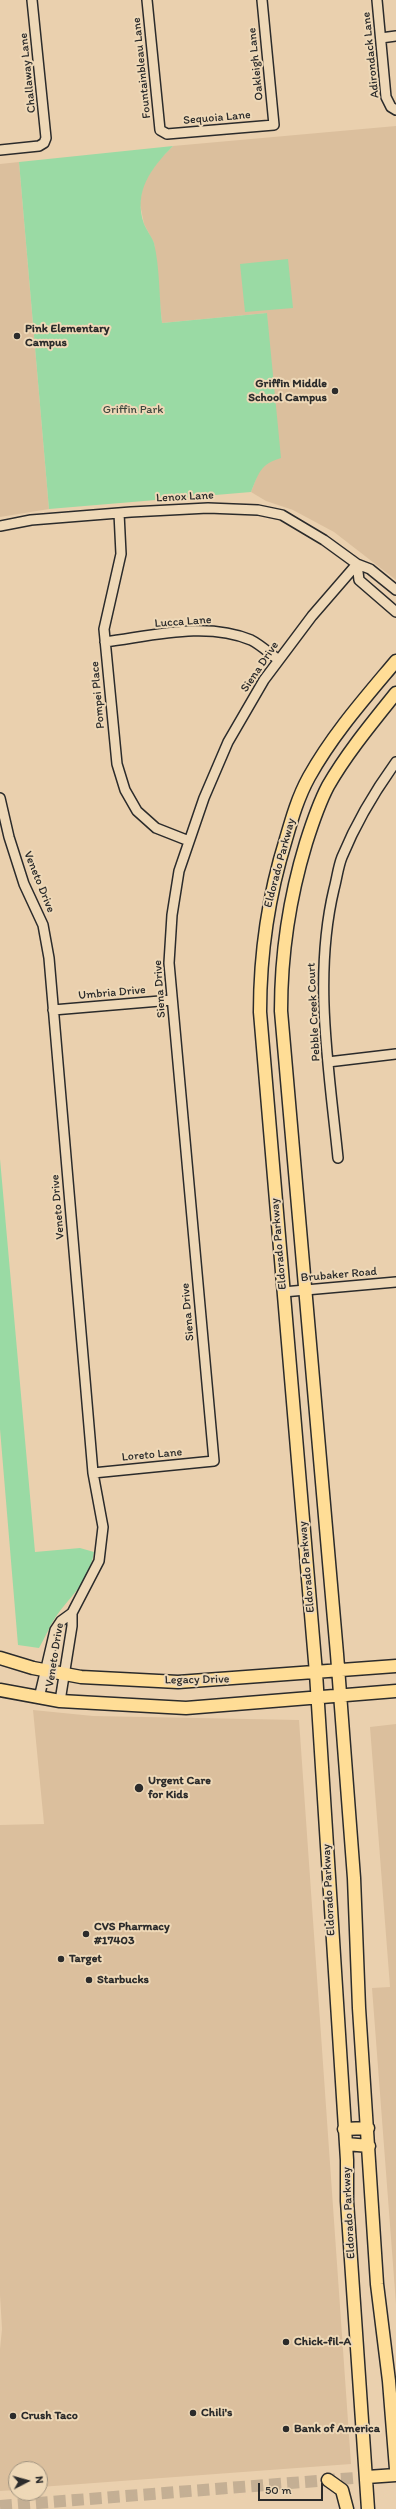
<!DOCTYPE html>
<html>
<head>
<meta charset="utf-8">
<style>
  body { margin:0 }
  #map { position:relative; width:396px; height:2509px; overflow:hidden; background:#ead0ae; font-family:Itim,sans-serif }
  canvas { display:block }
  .north { position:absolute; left:8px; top:2461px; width:40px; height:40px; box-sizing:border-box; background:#eed8b7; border:1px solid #a0937f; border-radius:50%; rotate:84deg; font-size:11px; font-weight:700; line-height:16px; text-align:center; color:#2b2b2b }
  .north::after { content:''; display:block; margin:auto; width:14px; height:18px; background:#2b2b2b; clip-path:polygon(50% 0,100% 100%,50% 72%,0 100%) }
  .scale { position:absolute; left:258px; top:2483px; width:65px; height:18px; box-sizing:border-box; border:2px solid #2b2b2b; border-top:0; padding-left:5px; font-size:12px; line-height:14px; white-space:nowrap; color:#2b2b2b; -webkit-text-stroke:3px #eed8b7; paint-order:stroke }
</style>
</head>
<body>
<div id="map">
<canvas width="396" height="2509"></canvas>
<div class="north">N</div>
<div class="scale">50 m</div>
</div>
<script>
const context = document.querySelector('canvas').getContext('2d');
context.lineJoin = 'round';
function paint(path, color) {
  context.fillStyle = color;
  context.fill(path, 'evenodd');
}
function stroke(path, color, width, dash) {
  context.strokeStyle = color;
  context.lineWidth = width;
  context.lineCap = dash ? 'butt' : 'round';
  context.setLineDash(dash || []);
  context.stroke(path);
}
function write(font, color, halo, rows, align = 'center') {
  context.font = font + ' Itim,sans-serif';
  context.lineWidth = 4;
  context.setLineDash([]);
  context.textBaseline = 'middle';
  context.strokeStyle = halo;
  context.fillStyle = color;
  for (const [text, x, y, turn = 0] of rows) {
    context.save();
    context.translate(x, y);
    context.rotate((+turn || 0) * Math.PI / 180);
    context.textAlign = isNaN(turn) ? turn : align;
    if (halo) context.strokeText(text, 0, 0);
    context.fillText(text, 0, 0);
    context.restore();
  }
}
paint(new Path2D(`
  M396 126V580L334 532 293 510 266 501 251 492 259 471 269 461 267 313 162 323 154 243 144 224 140 204 143 183 159 160 173 146Z
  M19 162 49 509 0 517V164Z
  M33 1710 93 1716 299 1720 351 2464 40 2487V2469H16V2490L0 2491V2349L2 2329 0 2295V1825L44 1824Z
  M396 1724V2304L372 1988 390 1987 370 1727Z`), '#dbbf9d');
paint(new Path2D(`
  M173 146C151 168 133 192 144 224 147 231 152 237 154 243 160 269 159 297 162 323L267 313 281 458C260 464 259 473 251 492L49 509 19 162Z
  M288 259 293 308 245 312 240 264Z
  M0 1159 35 1552 80 1548 94 1552C88 1585 72 1593 55 1618 49 1627 45 1638 39 1648L18 1645 0 1429Z`), '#9adaa4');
stroke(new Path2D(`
  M0 2506 367 2477`), '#c4af94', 12, [12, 6]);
const minor = new Path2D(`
  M147 0 160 130 167 134 274 125 262 0
  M377 0 386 97 391 107 396 110
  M381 38 396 36
  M0 150 39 146 44 143 46 138 32 0
  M119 513 121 554 104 629 117 764 125 790 137 811 156 828 189 841
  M0 526 31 520 131 512 208 508 258 510 282 515 324 540 357 564 370 569 396 590
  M357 564 359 580 396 612
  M105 642C152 636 206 621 251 640 261 645 270 654 279 660
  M0 798 9 837 24 884 43 925 49 958 93 1473 103 1527 99 1561 72 1613 61 1621 55 1630 39 1698
  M53 1010 172 1000
  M328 1062 396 1054
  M338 1158C329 1069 313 977 334 889 337 878 338 867 342 857 356 823 375 791 396 762
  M283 1292 396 1282
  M93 1473 214 1461 169 963 172 915 179 871 204 798 228 742 264 680 312 616 357 564
  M60 1701 72 1626V1613`);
const major = new Path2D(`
  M396 693C372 723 347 753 328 786 318 805 312 824 306 843 289 899 281 953 281 1011L337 1654 354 1878 359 2008 377 2284 389 2381 396 2469
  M0 1658 33 1668 81 1677 178 1682 396 1666
  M0 1690 60 1701 186 1708 396 1691
  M344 2129 368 2128
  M346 2144 369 2146
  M367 2477 396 2475
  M328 2480 342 2490 347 2509
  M368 2509 347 2201V2160L316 1673 260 1012C260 952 268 897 286 839 292 818 298 797 309 777 333 734 365 698 396 661`);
stroke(minor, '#2b2b2b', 12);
stroke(major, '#2b2b2b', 15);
stroke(minor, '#eed8b7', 9);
stroke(major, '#ffdd96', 12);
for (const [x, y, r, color] of [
  [17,336,4,"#2b2b2b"],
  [335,391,4,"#2b2b2b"],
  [139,1788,5,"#2b2b2b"],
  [86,1934,4,"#2b2b2b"],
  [61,1959,4,"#2b2b2b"],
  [89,1980,4,"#2b2b2b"],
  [286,2342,4,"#2b2b2b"],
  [193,2413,4,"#2b2b2b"],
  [13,2416,4,"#2b2b2b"],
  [286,2429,4,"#2b2b2b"]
]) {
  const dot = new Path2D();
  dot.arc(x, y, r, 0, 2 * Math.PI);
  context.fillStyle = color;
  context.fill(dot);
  stroke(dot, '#eed8b7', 1.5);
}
write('12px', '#2b2b2b', '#eed8b7', [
  ["Adirondack Lane",371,55,-96],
  ["Oakleigh Lane",256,64,-96],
  ["Fountainbleau Lane",142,68,-96],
  ["Challaway Lane",28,73,-96],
  ["Sequoia Lane",217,118,-5],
  ["Lenox Lane",185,497,-3],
  ["Lucca Lane",183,622,-4],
  ["Siena Drive",260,667,-56],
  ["Pompei Place",98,695,-95],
  ["Eldorado Parkway",280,863,-75],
  ["Veneto Drive",39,882,68],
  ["Siena Drive",160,989,-94],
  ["Umbria Drive",112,993,-5],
  ["Pebble Creek Court",314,1012,-93],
  ["Veneto Drive",58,1207,-95],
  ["Eldorado Parkway",279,1244,-95],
  ["Brubaker Road",339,1275,-5],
  ["Siena Drive",188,1312,-95],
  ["Loreto Lane",152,1455,-5],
  ["Eldorado Parkway",307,1567,-95],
  ["Veneto Drive",55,1655,-81],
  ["Legacy Drive",197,1680,-1],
  ["Eldorado Parkway",329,1890,-93],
  ["Eldorado Parkway",349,2213,-93]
]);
write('bold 12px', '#2b2b2b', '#eed8b7', [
  ["Pink Elementary",25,329],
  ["Campus",25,343],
  ["Griffin Middle",327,384,"right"],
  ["School Campus",327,398,"right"],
  ["Urgent Care",148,1781],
  ["for Kids",148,1795],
  ["CVS Pharmacy",94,1927],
  ["#17403",94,1941],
  ["Target",69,1959],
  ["Starbucks",97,1980],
  ["Chick-fil-A",294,2342],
  ["Chili's",201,2413],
  ["Crush Taco",21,2416],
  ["Bank of America",294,2429]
], 'left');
write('12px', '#3c453d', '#eed8b7', [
  ["Griffin Park",133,410]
]);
</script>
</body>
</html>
